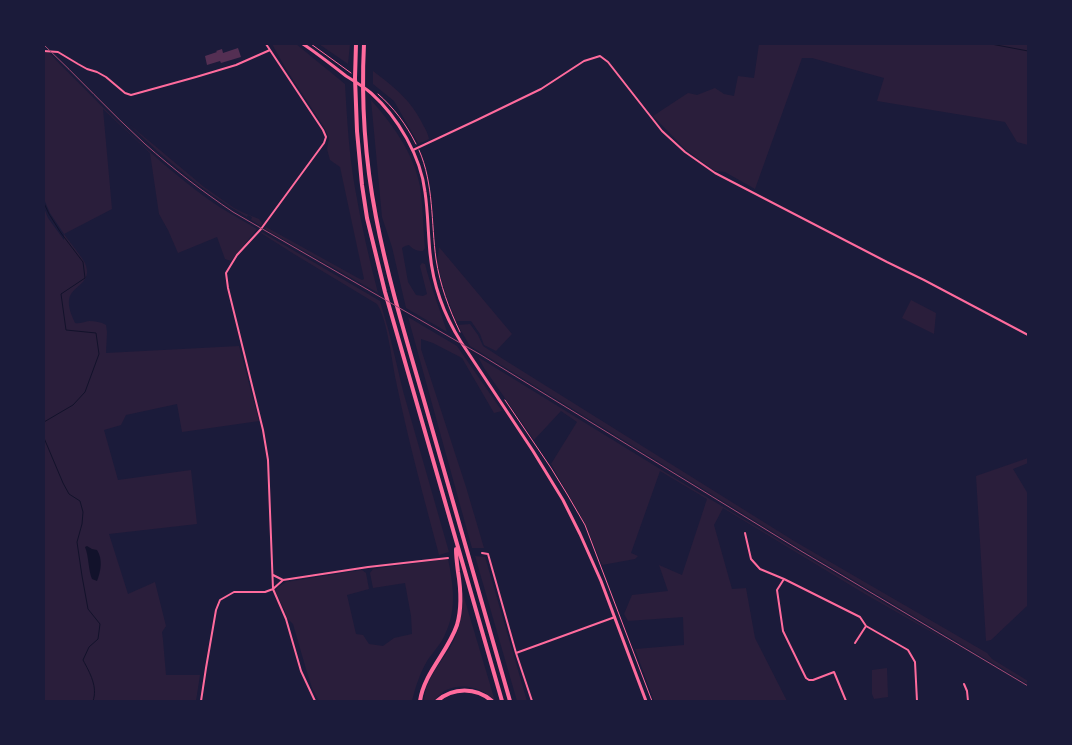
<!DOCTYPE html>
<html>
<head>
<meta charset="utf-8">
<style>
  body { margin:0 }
  #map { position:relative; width:1072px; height:745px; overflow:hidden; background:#1b1b3a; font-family:Overpass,sans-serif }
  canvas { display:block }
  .frame { position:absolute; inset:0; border:45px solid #1b1b3a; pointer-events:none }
</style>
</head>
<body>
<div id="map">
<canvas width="1072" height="745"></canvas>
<div class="frame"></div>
</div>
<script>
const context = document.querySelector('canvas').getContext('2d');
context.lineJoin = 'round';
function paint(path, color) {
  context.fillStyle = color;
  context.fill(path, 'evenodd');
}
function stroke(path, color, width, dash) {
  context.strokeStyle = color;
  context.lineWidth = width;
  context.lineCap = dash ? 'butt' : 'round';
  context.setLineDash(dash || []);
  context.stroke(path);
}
paint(new Path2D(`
  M272 44H296L345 84C347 119 349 154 355 188 361 223 369 259 378 293L265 229 266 227 358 278 362 280 364 279 340 167 330 160 327 149 329 138 324 127 286 69Z
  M319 44H350L348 64Z
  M759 44H1028V145L1017 142 1005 122 877 101 884 78 812 58H802L755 189 725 172 715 171 685 149 653 116 688 93 697 95 715 88 724 94 734 96 738 76 754 78Z
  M44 52H48C102 106 157 165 221 208 233 215 245 222 257 229L231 261 225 259 217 237 178 253 168 230 159 214 150 153 103 109 112 209 64 234C70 243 80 254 85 263 94 284 71 285 69 300 68 308 72 316 75 323 80 324 83 322 89 321 95 321 101 322 106 325L107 332 106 353 239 346 259 421 182 432 177 404 126 415 121 425 104 430 118 480 191 470 197 524 109 534 128 594 155 582 166 626 162 632 163 640 166 675H200L196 701H44V208L48 218 64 240V234L50 213 44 199Z
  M373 71C394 87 412 101 423 125 426 130 428 134 429 139L423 142 418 143 394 101 373 84Z
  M371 100C393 125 413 152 420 186 423 206 423 228 425 248L423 251C416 251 413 249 409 245L405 246 402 248 408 282 416 295 423 296 427 294 420 266 422 263 425 264C431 288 440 309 447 332L406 308 392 247 382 217Z
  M130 125 204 187 234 208 244 213 259 219 262 223 261 226 251 220 252 217 248 215 247 217C204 192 165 160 130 125Z
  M262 232 380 301 389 332 403 391 449 552 439 555C424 498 408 440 396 381 392 362 387 318 377 304L294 254 261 233Z
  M439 247 512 334 496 351 484 345 480 334 471 321H456L446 295 437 264Z
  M911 300 936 313 934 334 902 318Z
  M408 317 457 346 502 411 494 413 462 358 433 343 421 339V349L466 487 484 548H472Z
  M470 324 478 335 483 346 503 359 794 541 987 653 992 659 1028 681V684L791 543 470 346C466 339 462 333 458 325Z
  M478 357 678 480 970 654 865 594 723 508 714 525 732 589 746 588 755 638 787 701H654L635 649 684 645 683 617 628 621 624 614 632 595 668 591 659 565 682 575 707 499 660 471 631 553 638 556 635 559 602 565 586 526 551 464 577 422 561 411 534 440 484 368Z
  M1028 458V463L1013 469 1028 494V605L991 640 986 641 976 476Z
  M475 556 485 557 527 701H517Z
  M448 559C453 583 457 609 446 632 442 643 433 652 427 661 420 673 415 688 412 701H319L312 688 306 669 293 624 287 618 284 609 275 591 278 587 286 582 362 570 366 573 369 589 347 595 356 634 363 635 369 644 383 646 394 638 412 634 411 616 405 583 373 588 370 573 373 569Z
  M463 594 495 701C482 687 462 682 444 691 440 694 435 700 432 701 429 702 426 701 424 701 425 677 444 661 454 640 460 628 463 607 463 594Z
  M887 668 888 697 874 699 872 694V670Z`), '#2a1e3b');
paint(new Path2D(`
  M87 546 92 549 97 550C103 559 101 571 97 581L92 579C88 569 89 557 85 547Z`), '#12122b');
stroke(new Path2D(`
  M991 44 1028 51
  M44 203 49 214 61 233 83 262 85 278 61 294 66 330 96 333 99 354 85 392 73 405 44 422
  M44 438 63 483 69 494 80 501 83 512 82 524 77 542 82 576 88 609 100 624 98 639 89 647 83 660C90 673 98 687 93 701`), '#12122b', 1);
paint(new Path2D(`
  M238 48 241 57 221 63 220 61 207 65 205 56 217 52 216 51 222 49 223 53Z`), '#542f53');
stroke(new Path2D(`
  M311 44 351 73
  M378 94C394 108 406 124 416 144
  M419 150C434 184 431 223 436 259 440 285 449 309 460 332
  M505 400 551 468 567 494 585 525 652 701`), '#ff6b9d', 1);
stroke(new Path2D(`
  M266 44 323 130 326 137 324 143 261 229 237 255 226 273 228 288 263 430 268 460 273 589 286 619 301 671 315 701
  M44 51 58 52 78 64 87 69 97 72 106 77 125 93 131 95 196 77 236 65 270 50
  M413 150 477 120 541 89 584 61 600 56 608 62 662 131 685 152 715 173 887 262 924 280 1028 335
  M745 533 751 559 760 569 784 579 860 617 866 626 908 650 915 662 917 701
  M482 553 488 554 516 653 532 701
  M273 575 283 580
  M784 579 777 590 783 631 806 678 809 680H813L834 672 846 701
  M855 643 866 626
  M516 653 615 617
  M964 684 967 691 968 701
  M201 701 206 668 216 610 220 600 234 592H265L273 589 283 580 368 567 448 558`), '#ff6b9d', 2);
stroke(new Path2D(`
  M303 44C318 54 332 65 346 76 354 81 364 87 371 93 398 117 421 157 425 192 428 212 428 233 430 253 433 285 444 315 461 342L533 451 563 500 580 534 601 581 646 701`), '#ff6b9d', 3);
stroke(new Path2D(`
  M356 44 355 78 357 131 362 185 367 218 385 292 502 701
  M364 44C361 102 365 160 376 217 389 285 410 351 429 418 456 512 483 607 510 701
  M420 701C424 673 448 652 457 625 462 608 461 590 458 572 457 564 456 557 456 549
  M437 701C453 687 476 687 492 701`), '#ff6b9d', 4);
stroke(new Path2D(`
  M44 45C78 77 110 112 145 144 173 169 202 191 233 212L481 355 801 551 1028 686`), '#a44b75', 1);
</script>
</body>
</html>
